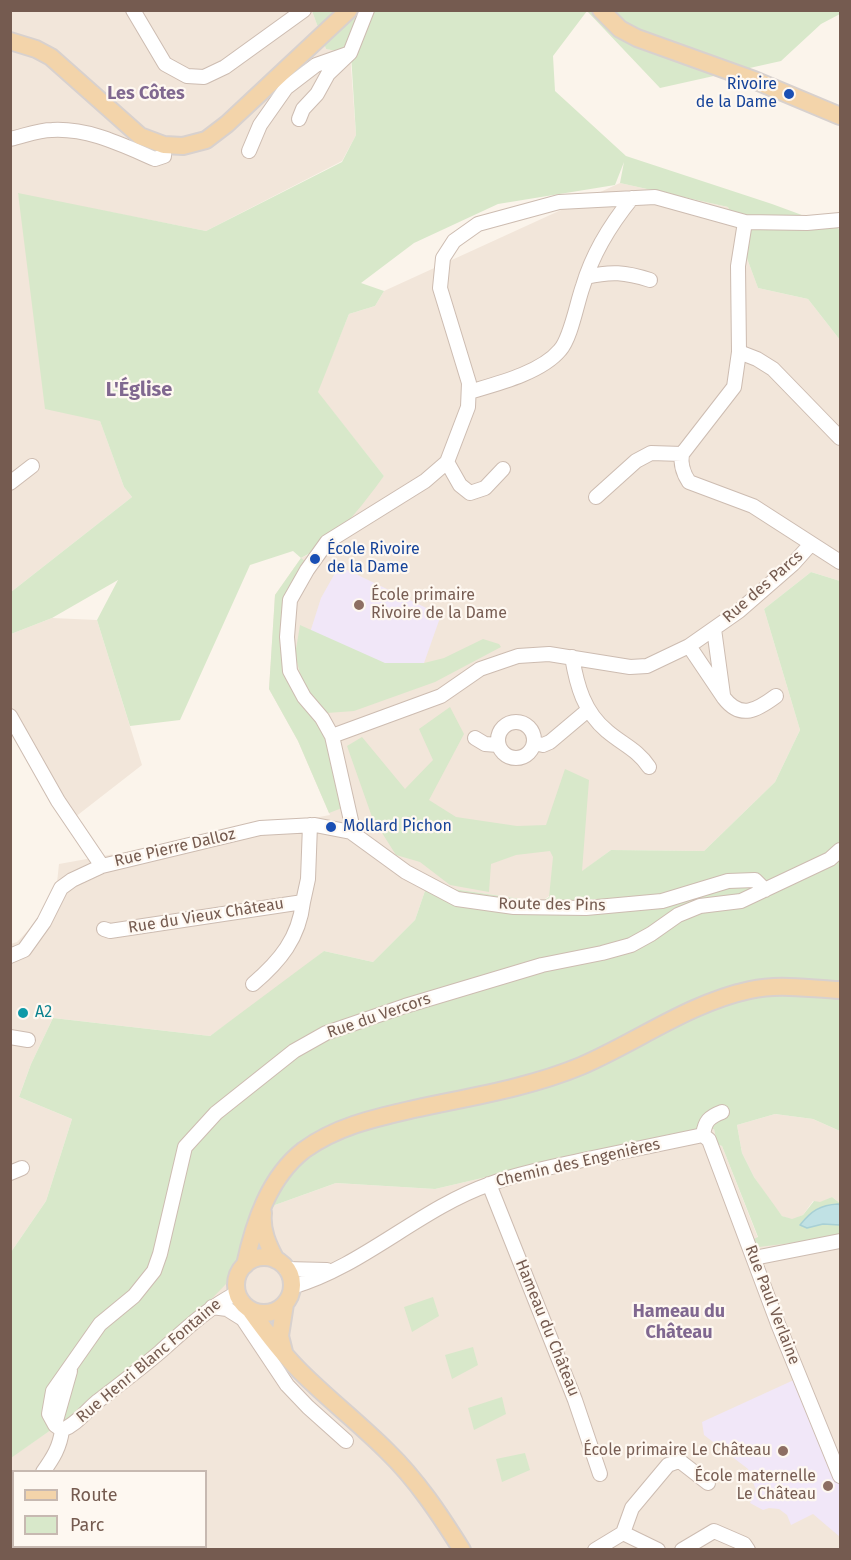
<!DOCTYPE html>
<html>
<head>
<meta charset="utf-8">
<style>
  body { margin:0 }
  #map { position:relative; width:851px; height:1560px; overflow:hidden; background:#fbf4eb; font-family:"Fira Sans",sans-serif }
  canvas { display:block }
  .frame { position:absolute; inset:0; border:12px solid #755b50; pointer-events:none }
  .legend { position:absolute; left:12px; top:1470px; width:195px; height:78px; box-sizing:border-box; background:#fef8f1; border:2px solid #c7b9b1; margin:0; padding:8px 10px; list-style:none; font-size:18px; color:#755b50 }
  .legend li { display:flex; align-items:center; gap:12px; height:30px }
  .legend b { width:30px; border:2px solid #c7b9b1 }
</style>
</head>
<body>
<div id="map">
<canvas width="851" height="1560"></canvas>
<div class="frame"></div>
<ul class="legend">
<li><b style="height:8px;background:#f3d4aa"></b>Route</li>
<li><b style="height:16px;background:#d8e8ca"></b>Parc</li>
</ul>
</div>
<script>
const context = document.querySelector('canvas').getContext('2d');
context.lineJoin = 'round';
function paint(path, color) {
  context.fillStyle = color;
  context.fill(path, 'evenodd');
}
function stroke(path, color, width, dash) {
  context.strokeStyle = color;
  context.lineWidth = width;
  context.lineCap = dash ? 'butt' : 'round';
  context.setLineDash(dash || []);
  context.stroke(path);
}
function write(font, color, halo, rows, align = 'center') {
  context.font = font + ' "Fira Sans",sans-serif';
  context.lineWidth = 4.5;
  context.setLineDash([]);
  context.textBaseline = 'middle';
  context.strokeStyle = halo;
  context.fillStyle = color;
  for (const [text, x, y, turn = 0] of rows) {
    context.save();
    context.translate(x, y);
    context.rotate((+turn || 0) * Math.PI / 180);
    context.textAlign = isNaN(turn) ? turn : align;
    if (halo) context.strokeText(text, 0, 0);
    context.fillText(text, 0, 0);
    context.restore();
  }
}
paint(new Path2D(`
  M11 11H312L326 49 350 53 356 135 342 161 206 231 18 194 124 487 132 497 11 592Z
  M620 183 728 207 758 288 808 299 840 340V581L811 572 764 609 800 730 775 782 704 851 611 850 541 902 427 885 415 920 373 962 324 951 277 989 210 1036 53 1018 31 1064 19 1097 72 1119 46 1201 11 1252V944L17 942 41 917 56 892 59 864 330 815 298 741 269 689 275 595 301 558 314 552 384 476 317 392 349 314 375 306 384 291Z
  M52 618 97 620 142 765 70 821 11 730V634Z
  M775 1114 813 1119 840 1131V1203L832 1197 820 1203 813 1201 803 1215 792 1220 782 1216 772 1204 754 1177 742 1153 737 1125Z
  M714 1129 717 1144 722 1146 758 1238 753 1240 840 1237V1549H10V1458L68 1418 243 1247 275 1205 336 1183 435 1189 671 1134ZM14 1472H206V1546H14Z`), '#f2e6da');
paint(new Path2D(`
  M339 566 441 615 424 663 391 674 307 642 321 598Z
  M796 1379 840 1481V1537L813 1514 791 1525 787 1515 779 1509 769 1508 763 1510 750 1503 756 1490 748 1469 704 1435 702 1422Z`), '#f1e7f8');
paint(new Path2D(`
  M312 11H840V14L821 24 781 61 660 88 587 11 553 56 555 91 626 156 772 204 840 229V340L808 299 758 288 728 207 620 183 624 162 615 185 498 204 414 243 361 283 384 291 375 306 349 314 318 392 384 476C361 507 337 540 301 558L306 562 286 599 285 654 325 735 342 808 329 813 298 741 269 689 275 595 301 558 293 551 250 565 180 720 130 726 97 620 118 580 52 618 11 634V592L132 497 124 487 100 421 45 409 18 193 206 231 342 162 356 135 351 54 326 49Z
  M811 572 840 581V1131L813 1119 775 1114 737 1125 742 1153 754 1177 782 1216 792 1219 803 1215 814 1201 820 1202 832 1197 840 1203V1237L759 1247 752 1240 758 1237 722 1146 717 1144 714 1129 671 1134 435 1189 336 1183 275 1205 243 1247 226 1284 188 1323 68 1418 11 1458V1252L46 1201 72 1119 19 1097 31 1064 53 1018 210 1036 324 951 373 962 415 920 427 885 541 902 549 897 553 857 550 851 516 855 491 864 489 892 450 885 420 862 396 855 372 817 347 746 362 737 405 789 433 760 419 729 450 707 464 734 429 800 456 817 517 826 546 825 565 769 589 780 582 871 611 850 704 851 775 782 800 730 764 609Z
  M300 625 385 663H424L444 658 483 639 499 644 501 647 435 682 354 711 327 713 303 684 295 655Z
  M433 1297 439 1316 412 1332 404 1307Z
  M473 1347 478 1365 452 1379 445 1355Z
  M502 1397 506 1414 474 1430 468 1408Z
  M525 1453 530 1470 502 1482 496 1459Z`), '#d8e8ca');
const water = new Path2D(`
  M838 1204 840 1205V1225L823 1224 807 1228 800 1225C811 1211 820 1205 838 1204Z`);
paint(water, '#c0e1e4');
stroke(water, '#a8d0d5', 1.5);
stroke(new Path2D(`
  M839 1550 840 1549`), '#a8d0d5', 3);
const minor = new Path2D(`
  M133 10 165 64 187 76 204 77 225 67 304 10
  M299 119 303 109 317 94 328 74 350 53 367 10
  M10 139C24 136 38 130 52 130 89 128 122 145 155 159L164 156V145
  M249 151 260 125 286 88 316 65 350 53
  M745 222 738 266 739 352 757 359 773 369 840 438
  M586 277C611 271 625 272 650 280
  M469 392C496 384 541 373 560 350 571 338 577 302 583 286 593 252 610 225 632 198
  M682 454C680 465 683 473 689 482L753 506 840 562
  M447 462 460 485 470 493 485 488 503 469
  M10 483 32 466
  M596 497 636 461 651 453 682 454 734 387 739 352
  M714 629 723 695
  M689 646 724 698C741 720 757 710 776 696
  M572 657C577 686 584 712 607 731 622 744 638 750 649 767
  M10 716 58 801 102 866
  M498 740a18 18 0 1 1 36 0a18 18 0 1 1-36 0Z
  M332 736 441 696 480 669 518 656 549 654 630 667 647 666 689 646 739 611 793 564 810 545
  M475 738 485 744 498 745
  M534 743 543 745 550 742 588 710
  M351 832 352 825 332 736 322 718 304 697 290 671 287 637 290 600 307 570 327 542 425 481 447 462 468 407 469 383 440 288 443 258 454 241 478 224 559 202 655 197 745 222 807 223 840 220
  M104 929 110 931 303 902 308 879 310 825
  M10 956 24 950 44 922 61 888 72 880 102 866 260 828 315 825 351 832 406 872 457 899 514 907 586 908 662 901 728 881 755 880 765 890
  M253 984C280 961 299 938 303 902
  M10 1037 28 1040
  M703 1135 709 1140 778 1324 840 1476
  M703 1135C705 1121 709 1117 722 1112
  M10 1173 22 1168
  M489 1184 575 1400 600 1474
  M754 1258 840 1241
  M286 1269 327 1270
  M292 1287C364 1266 419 1209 490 1184 519 1173 552 1167 583 1160 623 1152 663 1143 703 1135
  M212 1307 227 1309 243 1319 287 1385 308 1407 346 1441
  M55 1424 70 1371
  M62 1430 55 1425 49 1414 53 1391 100 1324 134 1296 154 1271 160 1254 185 1147 216 1113 294 1051 326 1033 405 1006 542 965 602 953 631 945 651 934 678 915 700 906 741 901 830 859 840 850
  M62 1430C76 1425 86 1411 98 1401 119 1385 140 1369 160 1352 186 1329 206 1309 237 1293
  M43 1472C53 1458 60 1447 62 1430
  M623 1533 632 1508 668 1465 676 1462H681L708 1483
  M10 1548 21 1550
  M595 1550 623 1533 658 1550
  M682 1550 714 1531 744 1544 748 1550`);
const major = new Path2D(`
  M601 10 620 29 637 38 754 80 840 116
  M10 41 36 49 51 57 140 136 164 145 183 146 206 140 227 124 349 10
  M263 1213C261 1230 268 1245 276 1260
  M236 1285a28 28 0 1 1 56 0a28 28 0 1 1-56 0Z
  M245 1265C254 1223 269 1177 304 1150 337 1126 375 1118 414 1109 469 1097 528 1088 581 1066 637 1042 689 1003 750 990 780 983 810 989 840 990
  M251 1311C266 1332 282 1353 300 1371 328 1399 359 1423 387 1451 417 1480 440 1515 462 1550
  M284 1352 280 1336 285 1304`);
stroke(minor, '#cdbcb1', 16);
stroke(major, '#d8d1ce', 20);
stroke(minor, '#fff', 14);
stroke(major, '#f3d4aa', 16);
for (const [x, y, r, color] of [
  [789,94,6,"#1a4fb4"],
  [315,559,6,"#1a4fb4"],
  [359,605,6,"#8d6e63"],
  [331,827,6,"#1a4fb4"],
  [23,1013,6,"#0f9aa8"],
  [783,1451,6,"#8d6e63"],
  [828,1486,6,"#8d6e63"]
]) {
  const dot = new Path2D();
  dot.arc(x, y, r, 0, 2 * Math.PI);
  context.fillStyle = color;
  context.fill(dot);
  stroke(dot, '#fef8f1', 2);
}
write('16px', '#164399', '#fef8f1', [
  ["Rivoire",777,85,"right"],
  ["de la Dame",777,103,"right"],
  ["École Rivoire",327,550],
  ["de la Dame",327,568],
  ["Mollard Pichon",343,827]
], 'left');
write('16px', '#755b50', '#fef8f1', [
  ["Rue des Parcs",763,587,-41],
  ["Rue Pierre Dalloz",175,848,-13],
  ["Route des Pins",552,905,1],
  ["Rue du Vieux Château",206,916,-9],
  ["Rue du Vercors",379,1016,-19],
  ["Chemin des Engenières",578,1163,-13],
  ["Rue Paul Verlaine",772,1305,69],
  ["Hameau du Château",547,1328,68],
  ["Rue Henri Blanc Fontaine",149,1361,-40]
]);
write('16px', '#785e54', '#fef8f1', [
  ["École primaire",371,596,"left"],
  ["Rivoire de la Dame",371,614,"left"],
  ["École primaire Le Château",771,1451],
  ["École maternelle",816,1477],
  ["Le Château",816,1495]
], 'right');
write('16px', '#0d838f', '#fef8f1', [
  ["A2",35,1013]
], 'left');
write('bold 18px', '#806890', '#fef8f1', [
  ["Les Côtes",146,94],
  ["Hameau du",679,1312],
  ["Château",679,1333]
]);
write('bold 20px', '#806890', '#fef8f1', [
  ["L'Église",139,390]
]);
</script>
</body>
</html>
